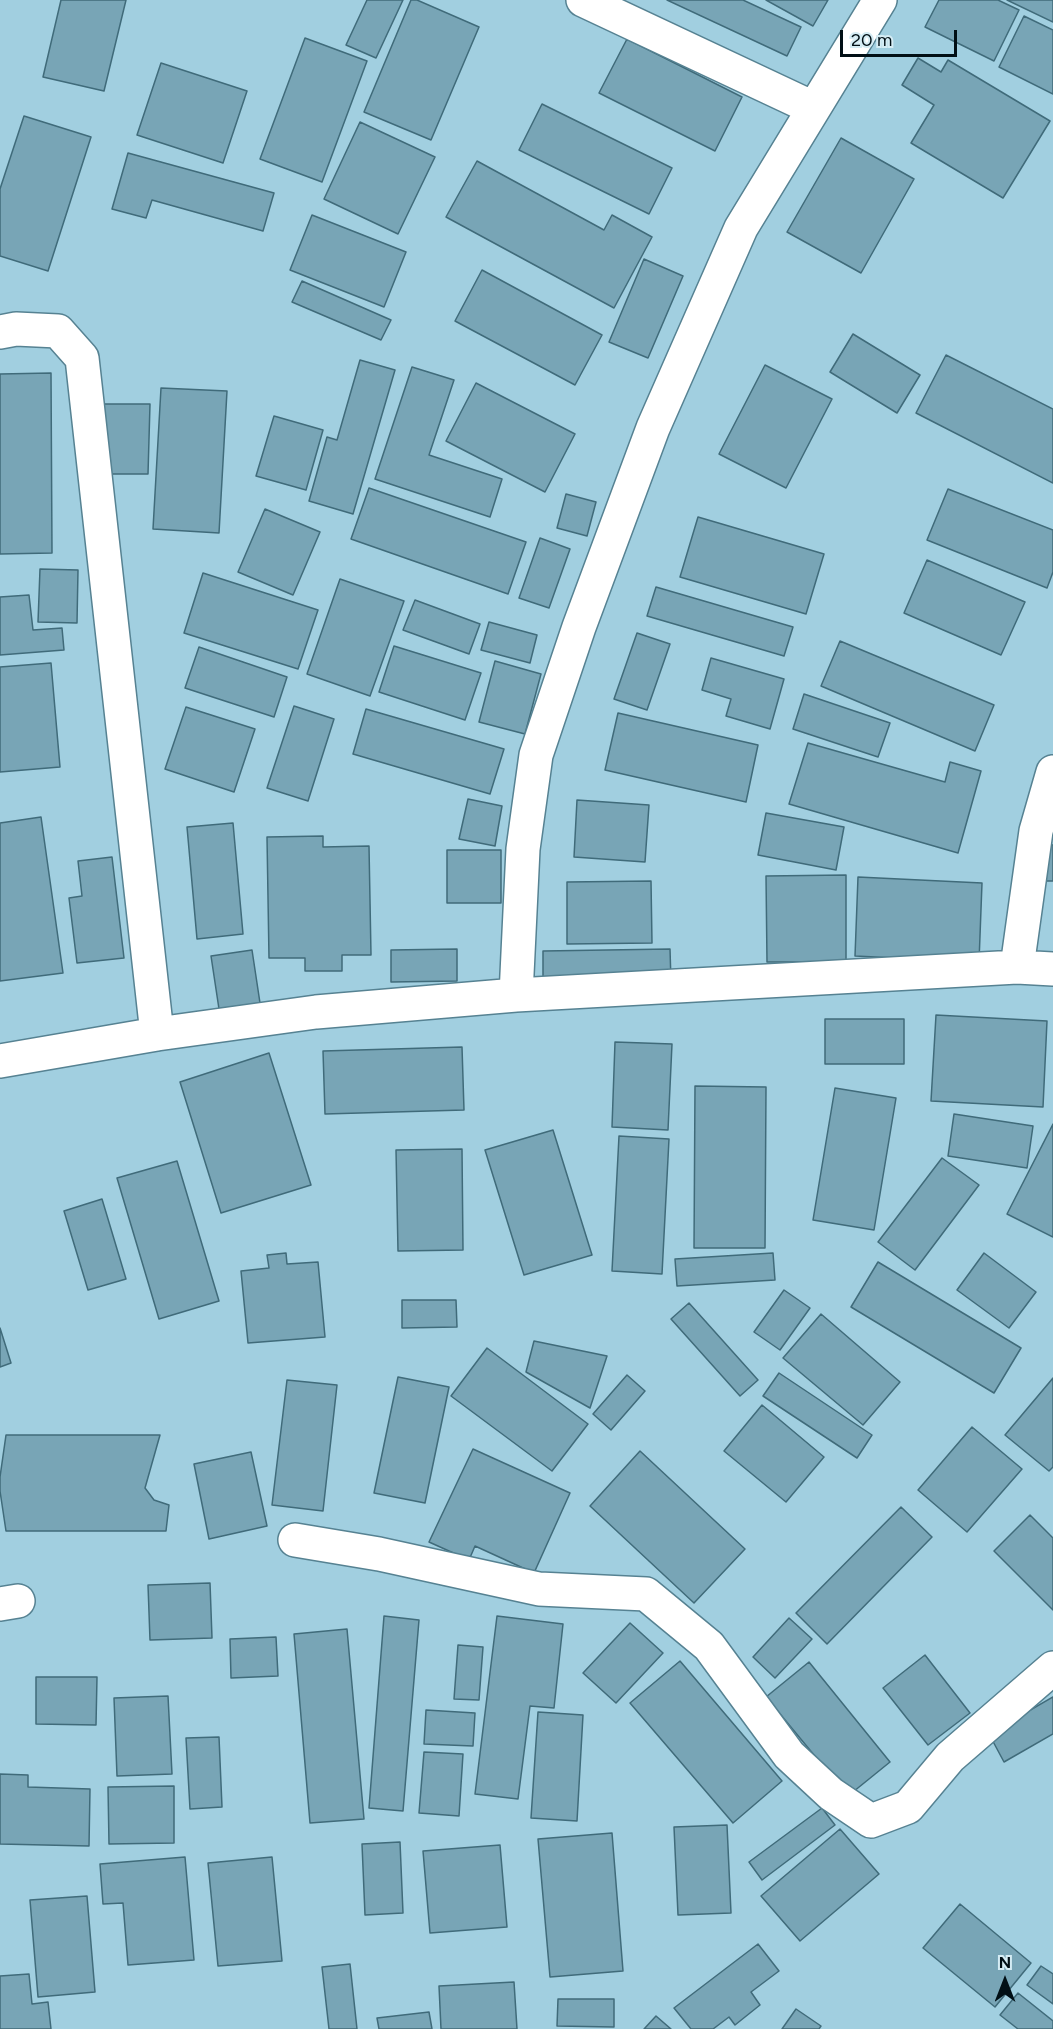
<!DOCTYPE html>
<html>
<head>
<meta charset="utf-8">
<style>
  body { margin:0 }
  #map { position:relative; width:1053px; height:2029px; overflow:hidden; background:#a1cfe0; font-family:Figtree,sans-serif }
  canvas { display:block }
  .north { position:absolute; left:975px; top:1951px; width:60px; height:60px; -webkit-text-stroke:4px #d5ecf4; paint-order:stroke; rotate:0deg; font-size:16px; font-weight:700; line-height:24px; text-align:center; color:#010f15 }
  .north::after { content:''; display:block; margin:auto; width:21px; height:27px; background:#010f15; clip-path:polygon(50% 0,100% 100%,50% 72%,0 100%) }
  .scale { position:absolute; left:840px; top:30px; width:117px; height:27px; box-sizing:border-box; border:3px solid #010f15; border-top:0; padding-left:8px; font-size:18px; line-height:21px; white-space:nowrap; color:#010f15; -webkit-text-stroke:4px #d5ecf4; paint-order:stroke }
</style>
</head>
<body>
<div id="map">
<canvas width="1053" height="2029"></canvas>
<div class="north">N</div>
<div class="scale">20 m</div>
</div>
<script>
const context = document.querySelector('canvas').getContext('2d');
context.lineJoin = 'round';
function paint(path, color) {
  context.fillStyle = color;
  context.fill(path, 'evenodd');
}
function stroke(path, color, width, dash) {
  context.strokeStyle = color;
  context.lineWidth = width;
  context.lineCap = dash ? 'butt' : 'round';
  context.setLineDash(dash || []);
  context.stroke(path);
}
const building = new Path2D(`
  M61 0H126L104 91 43 77Z
  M367 0H403L376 58 346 45Z
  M411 0H417L479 27 431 140 364 112Z
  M667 0H743L801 27 787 56Z
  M766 0H828L813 26Z
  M939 0H998L1019 10 994 61 925 27Z
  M1007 0H1053V22Z
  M1024 16 1053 30V94L999 67Z
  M305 38 367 61 322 182 260 159Z
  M627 39 742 97 715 151 599 93Z
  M918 58 941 72 948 60 1050 121 1003 198 911 143 934 105 902 85Z
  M161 63 247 91 223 163 137 135Z
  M542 104 672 168 649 214 519 150Z
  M24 116 91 137 48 271 0 256V189Z
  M360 122 435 157 398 234 324 199Z
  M841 138 914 179 861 273 787 232Z
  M128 153 274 193 263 231 152 200 146 218 112 209Z
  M477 161 604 230 612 215 652 237 614 308 446 217Z
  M312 215 406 252 384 307 290 270Z
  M644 259 683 276 648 358 609 342Z
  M482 270 602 335 575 385 455 321Z
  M302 281 391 320 381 340 292 302Z
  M853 334 920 375 897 413 830 372Z
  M946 355 1053 409V483L916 413Z
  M360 360 395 370 353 514 309 501 327 437 337 440Z
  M765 365 832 399 786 488 719 454Z
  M412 367 454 380 429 455 502 479 490 517 375 479Z
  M51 373 52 553 0 554V374Z
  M476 383 575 434 545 492 446 441Z
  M161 388 227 391 219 533 153 529Z
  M104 404H150L148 474H102Z
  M274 416 323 430 306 490 256 476Z
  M369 488 526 542 508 594 351 539Z
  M948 489 1053 530V572L1047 588 927 540Z
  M566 494 596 502 587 536 557 528Z
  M265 509 320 532 293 595 238 572Z
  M698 517 824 554 806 614 680 577Z
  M540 538 570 549 549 608 519 598Z
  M927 560 1025 602 1001 655 904 613Z
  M40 569 78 570 77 623 38 622Z
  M203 573 318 610 298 669 184 633Z
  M340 579 404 601 370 696 307 674Z
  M656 587 793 627 784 656 647 616Z
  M29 595 33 630 62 628 64 650 0 655V597Z
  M415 600 480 624 469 654 403 630Z
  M489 622 537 635 530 663 481 650Z
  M637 633 670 644 647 710 614 699Z
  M840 641 994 705 975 751 821 686Z
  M394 646 481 673 465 720 379 692Z
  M199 647 287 677 274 717 185 688Z
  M711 658 784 679 770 729 726 716 731 699 702 690Z
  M495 661 541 674 525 734 479 722Z
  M51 663 60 767 0 772V667Z
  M804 694 890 723 878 757 793 729Z
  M294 706 334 719 308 801 267 788Z
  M186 707 255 729 234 792 165 769Z
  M366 709 504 749 490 794 353 754Z
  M618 713 758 745 746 802 605 770Z
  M808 743 945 782 950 762 981 771 958 853 789 804Z
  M468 799 502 806 495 846 459 839Z
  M577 800 649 805 645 862 574 857Z
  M766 813 844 827 836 870 758 855Z
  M41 817 63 973 0 981V823Z
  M233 823 243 934 197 939 187 827Z
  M323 836V847L369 846 371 955H342V971H305V958H269L267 837Z
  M1047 844 1053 845V881H1046Z
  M447 850H501V903H447Z
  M112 857 124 958 77 963 69 898 82 896 78 861Z
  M846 875V962H767L766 876Z
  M858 877 982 883 979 962 855 956Z
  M651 881 652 943 567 944V882Z
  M457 949V981L391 982V950Z
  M670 949 671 982 543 983V951Z
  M252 950 260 1003 219 1009 211 956Z
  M936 1015 1047 1021 1043 1107 931 1101Z
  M825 1019H904V1064H825Z
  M615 1042 672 1044 668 1130 612 1127Z
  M462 1047 464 1110 325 1114 323 1051Z
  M269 1053 311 1185 221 1213 180 1082Z
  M695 1086 766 1087 765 1248H694Z
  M835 1088 896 1098 874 1230 813 1220Z
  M954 1114 1033 1126 1027 1168 948 1156Z
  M1053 1124V1237L1007 1214Z
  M553 1130 592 1255 524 1275 485 1150Z
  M619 1136 669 1139 662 1274 612 1271Z
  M462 1149 463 1250 398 1251 396 1150Z
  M942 1158 979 1185 915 1270 878 1242Z
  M177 1161 219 1301 159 1319 117 1178Z
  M102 1199 126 1279 88 1290 64 1211Z
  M286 1253 287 1264 318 1262 325 1337 248 1343 241 1271 269 1268 267 1255Z
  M773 1253 775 1280 677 1286 675 1259Z
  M984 1253 1036 1292 1009 1328 957 1290Z
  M878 1262 1021 1348 994 1393 851 1307Z
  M784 1290 810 1308 780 1350 754 1332Z
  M402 1300H456L457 1327 402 1328Z
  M689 1303 758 1380 740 1396 671 1319Z
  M821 1314 900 1382 863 1425 783 1358Z
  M0 1328 11 1363 0 1367Z
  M534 1341 607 1356 590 1408 526 1372Z
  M487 1348 588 1424 552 1471 451 1396Z
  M779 1373 872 1435 857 1458 763 1396Z
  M627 1375 645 1391 611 1430 593 1414Z
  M398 1377 449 1387 425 1503 374 1493Z
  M1053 1378V1467L1049 1471 1005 1435Z
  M287 1380 337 1385 323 1511 272 1505Z
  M762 1405 824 1457 786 1502 724 1451Z
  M972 1427 1022 1469 967 1532 918 1490Z
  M6 1435H160L145 1488 154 1500 169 1505 166 1531H6L0 1491V1477Z
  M473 1449 570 1493 534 1573 475 1546 469 1560 429 1542Z
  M640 1451 745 1549 694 1603 590 1506Z
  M251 1452 267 1526 209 1539 194 1464Z
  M901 1507 932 1537 827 1644 796 1613Z
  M1030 1515 1053 1538V1610L994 1551Z
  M210 1583 212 1638 150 1640 148 1585Z
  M384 1616 419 1620 403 1811 369 1808Z
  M497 1616 563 1624 554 1708 530 1706 518 1799 475 1794Z
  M789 1618 812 1639 775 1678 753 1657Z
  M630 1623 663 1653 616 1703 583 1673Z
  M347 1629 364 1819 310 1823 294 1634Z
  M276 1637 278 1676 231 1678 230 1639Z
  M458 1645 483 1647 479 1700 454 1699Z
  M925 1655 970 1713 928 1745 883 1688Z
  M680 1661 782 1781 733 1823 630 1703Z
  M809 1662 890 1762 848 1796 766 1697Z
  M36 1677H97L96 1725 36 1724Z
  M168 1696 172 1774 117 1776 114 1698Z
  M1053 1697V1734L1004 1762 989 1734Z
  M426 1710 475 1713 473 1746 424 1744Z
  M538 1712 583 1715 577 1821 531 1818Z
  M219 1737 222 1807 190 1809 186 1738Z
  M424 1752 463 1754 459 1816 419 1813Z
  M0 1774 28 1775V1787L90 1789 89 1846 0 1844Z
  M174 1786V1843L109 1844 108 1787Z
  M822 1808 835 1825 762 1880 749 1862Z
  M727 1825 731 1913 678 1915 674 1827Z
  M840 1829 879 1874 800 1941 761 1896Z
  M612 1833 623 1971 550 1977 538 1839Z
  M400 1842 403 1913 365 1915 362 1844Z
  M500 1845 507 1927 430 1933 423 1851Z
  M185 1857 194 1960 128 1965 123 1903 103 1904 100 1864Z
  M272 1857 282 1961 218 1966 208 1863Z
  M87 1896 95 1992 38 1997 30 1900Z
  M960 1904 1031 1963 995 2007 923 1948Z
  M758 1944 779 1971 751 1992 760 2005 735 2025 729 2017 713 2029H691L674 2008Z
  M350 1964 357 2029H329L322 1967Z
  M1041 1966 1053 1974V2004L1027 1985Z
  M29 1974 32 2004 48 2002 51 2029H0V1976Z
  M514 1982 517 2029H441L439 1986Z
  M1018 1993 1053 2021V2029H1018L1000 2015Z
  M558 1999H614V2027L557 2026Z
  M796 2009 821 2026 819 2029H782Z
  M429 2012 432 2029H379L377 2018Z
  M656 2016 671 2029H644Z`);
paint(building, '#78a5b6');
stroke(building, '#406b7a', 1.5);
const minor = new Path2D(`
  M583 0 813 108
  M0 332 16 329 58 331 82 358 157 1034
  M1017 967 1036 831 1053 772
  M516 995 523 849 536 755 579 627 653 428 741 228 880 0
  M0 1061 157 1034 316 1012 516 995 1017 967 1053 969
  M295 1540 379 1554 539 1589 646 1594 709 1646 789 1755 831 1794 871 1821 908 1807 950 1757 1053 1668
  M0 1604 18 1601`);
stroke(minor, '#568292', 36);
stroke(minor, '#fff', 33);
</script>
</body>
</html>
